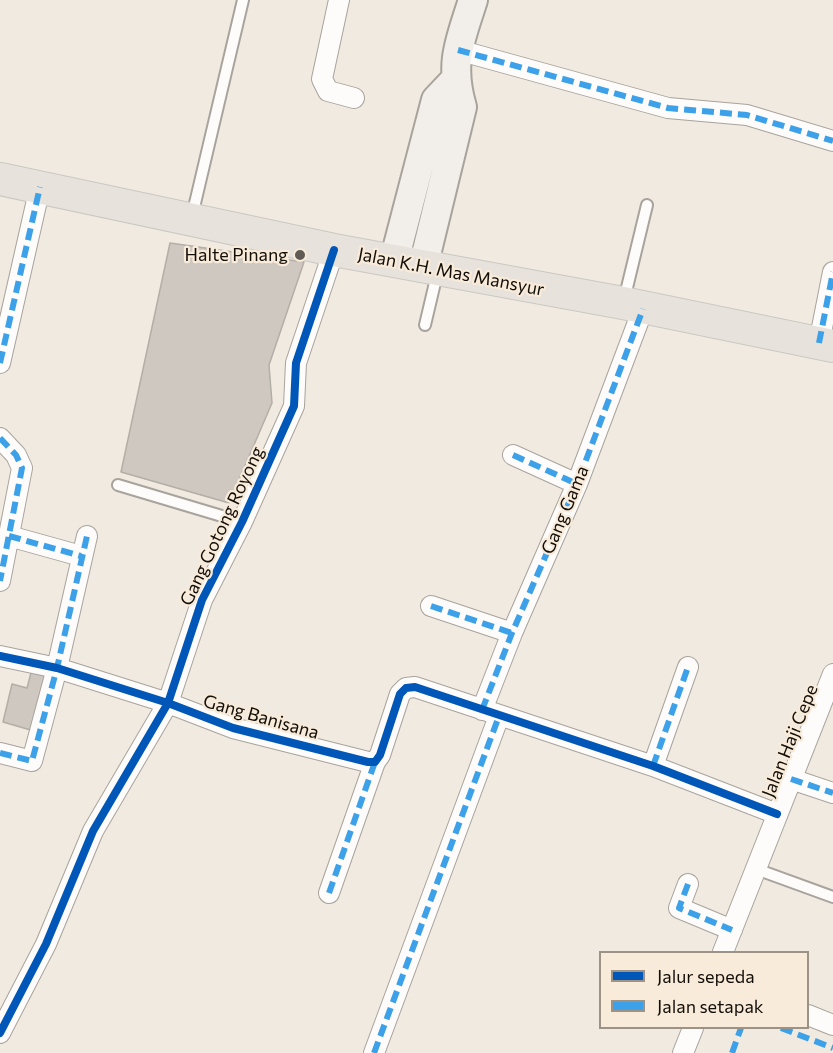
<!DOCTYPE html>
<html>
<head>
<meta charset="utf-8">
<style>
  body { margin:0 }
  #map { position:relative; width:833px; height:1053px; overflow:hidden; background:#f1eae1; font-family:Commissioner,sans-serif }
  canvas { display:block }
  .legend { position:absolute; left:599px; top:951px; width:210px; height:78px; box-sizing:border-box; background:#f8ebda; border:2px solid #9c9386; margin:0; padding:8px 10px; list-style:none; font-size:18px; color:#120e08 }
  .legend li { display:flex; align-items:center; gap:12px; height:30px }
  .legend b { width:30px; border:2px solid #9c9386 }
</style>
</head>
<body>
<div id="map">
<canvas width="833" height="1053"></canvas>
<ul class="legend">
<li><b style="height:8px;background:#0057b8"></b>Jalur sepeda</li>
<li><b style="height:8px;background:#3da1e9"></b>Jalan setapak</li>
</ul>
</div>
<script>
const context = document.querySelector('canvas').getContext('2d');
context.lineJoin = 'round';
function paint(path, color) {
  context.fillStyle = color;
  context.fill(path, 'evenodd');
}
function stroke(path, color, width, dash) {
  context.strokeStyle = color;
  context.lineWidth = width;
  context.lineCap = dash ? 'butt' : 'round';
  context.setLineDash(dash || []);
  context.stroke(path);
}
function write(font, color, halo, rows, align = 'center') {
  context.font = font + ' Commissioner,sans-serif';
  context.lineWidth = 4.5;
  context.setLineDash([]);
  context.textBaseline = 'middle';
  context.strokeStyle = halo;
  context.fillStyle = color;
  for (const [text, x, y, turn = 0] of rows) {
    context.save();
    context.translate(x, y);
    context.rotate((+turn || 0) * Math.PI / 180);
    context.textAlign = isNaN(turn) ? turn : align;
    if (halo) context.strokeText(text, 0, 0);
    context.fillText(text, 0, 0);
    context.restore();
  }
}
const building = new Path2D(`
  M170 243 304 262 269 365 272 403 229 503 121 472Z
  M32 669 49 674 34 731 3 722 12 684 27 688Z`);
paint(building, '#cec8c1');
stroke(building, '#b3aea6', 1.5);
const service = new Path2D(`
  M192 216 243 0
  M624 300 647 205
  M425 325 438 270
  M118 485 242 522
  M756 869 833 897`);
const minor = new Path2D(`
  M339 0 322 79 328 91 354 98
  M458 50 668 108 747 115 833 141
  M819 343 833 272
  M0 363 40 187
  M0 438 16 455 22 468 0 581
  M513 455 577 484
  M9 536 81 556
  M431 606 512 633
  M0 656 57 668 168 703 233 728 368 762H375L380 755 400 694 406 688 415 687 653 766 777 814
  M482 710 512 633 577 484 643 309
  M0 753 32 761 57 668 87 536
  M653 766 688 667
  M791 779 833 793
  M688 884 679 908 732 930
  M329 893 375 762
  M723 952 833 674
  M808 1015 833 1025
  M0 1033 46 944 93 831 168 703 202 600 242 522 294 406 296 363 334 250
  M374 1053 499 716
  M683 1053 693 1028`);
const secondary = new Path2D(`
  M394 261 436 100 454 81
  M423 267 462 107C449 63 460 41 473 0`);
const primary = new Path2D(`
  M0 179 334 250 623 303 833 346`);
stroke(service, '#a8a39c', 14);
stroke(minor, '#a8a39c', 22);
stroke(secondary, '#a8a39c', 32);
stroke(primary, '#cbc8c3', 34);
stroke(service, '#fdfcfa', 10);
stroke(minor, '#fdfcfa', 20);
stroke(secondary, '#f2efea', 28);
stroke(primary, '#e7e2db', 32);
stroke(new Path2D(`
  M458 50 668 108 747 115 833 141
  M819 343 833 272
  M0 363 40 187
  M0 438 16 455 22 468 0 581
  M513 455 577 484
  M9 536 81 556
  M431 606 512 633
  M482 710 512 633 577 484 643 309
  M0 753 32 761 57 668 87 536
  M653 766 688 667
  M791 779 833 793
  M688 884 679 908 732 930
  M329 893 375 762
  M781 1028 833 1048
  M374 1053 499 716
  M732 1053 741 1028`), '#3da1e9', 6, [12, 6]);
stroke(new Path2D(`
  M0 656 57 668 168 703 233 728 368 762H375L380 755 400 694 406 688 415 687 653 766 777 814
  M0 1033 46 944 93 831 168 703 202 600 242 522 294 406 296 363 334 250`), '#0057b8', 8);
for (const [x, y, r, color] of [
  [300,255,6,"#605b54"]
]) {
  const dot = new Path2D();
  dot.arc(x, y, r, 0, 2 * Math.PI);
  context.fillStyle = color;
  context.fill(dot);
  stroke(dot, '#f8ebda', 2);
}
write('18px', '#120e08', '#f8ebda', [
  ["Halte Pinang",288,255]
], 'right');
write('18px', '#120e08', '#f8ebda', [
  ["Jalan K.H. Mas Mansyur",451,272,11],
  ["Gang Gama",565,510,-67],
  ["Gang Gotong Royong",222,526,-65],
  ["Gang Banisana",261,717,16],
  ["Jalan Haji Cepe",790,741,-68]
]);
</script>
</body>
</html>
